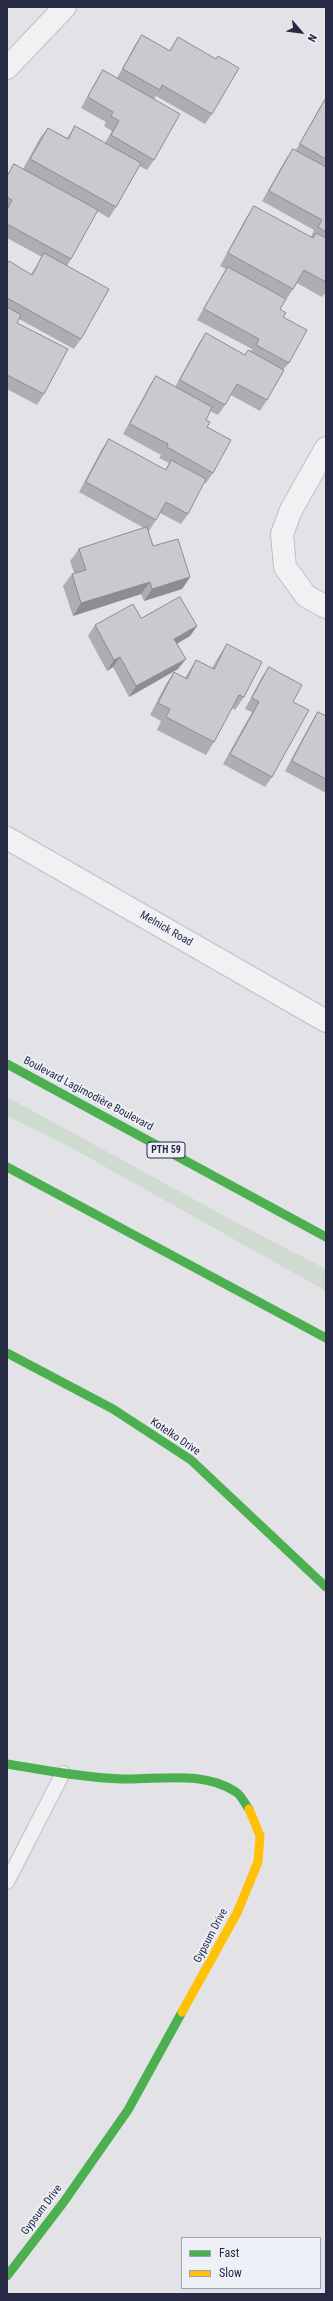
<!DOCTYPE html>
<html>
<head>
<meta charset="utf-8">
<style>
  body { margin:0 }
  #map { position:relative; width:333px; height:2301px; overflow:hidden; background:#e2e2e7; font-family:"Roboto Condensed",sans-serif }
  canvas { display:block }
  .frame { position:absolute; inset:0; border:8px solid #262b43; pointer-events:none }
  .legend { position:absolute; left:181px; top:2237px; width:140px; height:52px; box-sizing:border-box; background:#eef0f7; border:1px solid #9ea1af; margin:0; padding:5px 7px; list-style:none; font-size:12px; color:#262b43 }
  .legend li { display:flex; align-items:center; gap:8px; height:20px }
  .legend b { width:20px; border:1px solid #9ea1af }
  .north { position:absolute; left:281px; top:12px; width:40px; height:40px; -webkit-text-stroke:3px #eef0f7; paint-order:stroke; rotate:118deg; font-size:11px; font-weight:700; line-height:16px; text-align:center; color:#262b43 }
  .north::after { content:''; display:block; margin:auto; width:14px; height:18px; background:#262b43; clip-path:polygon(50% 0,100% 100%,50% 72%,0 100%) }
</style>
</head>
<body>
<div id="map">
<canvas width="333" height="2301"></canvas>
<div class="frame"></div>
<ul class="legend">
<li><b style="height:5px;background:#4caf50"></b>Fast</li>
<li><b style="height:5px;background:#ffc107"></b>Slow</li>
</ul>
<div class="north">N</div>
</div>
<script>
const context = document.querySelector('canvas').getContext('2d');
context.lineJoin = 'round';
function paint(path, color) {
  context.fillStyle = color;
  context.fill(path, 'evenodd');
}
function stroke(path, color, width, dash) {
  context.strokeStyle = color;
  context.lineWidth = width;
  context.lineCap = dash ? 'butt' : 'round';
  context.setLineDash(dash || []);
  context.stroke(path);
}
function write(font, color, halo, rows, align = 'center') {
  context.font = font + ' "Roboto Condensed",sans-serif';
  context.lineWidth = 4;
  context.setLineDash([]);
  context.textBaseline = 'middle';
  context.strokeStyle = halo;
  context.fillStyle = color;
  for (const [text, x, y, turn = 0] of rows) {
    context.save();
    context.translate(x, y);
    context.rotate((+turn || 0) * Math.PI / 180);
    context.textAlign = isNaN(turn) ? turn : align;
    if (halo) context.strokeText(text, 0, 0);
    context.fillText(text, 0, 0);
    context.restore();
  }
}
paint(new Path2D(`
  M7 1097 239 1224 326 1269V1291L70 1147 7 1116Z`), '#cfdbd1');
const lane = new Path2D(`
  M7 1882 63 1773`);
const street = new Path2D(`
  M7 68 65 7
  M326 448 291 510 282 534 285 567 306 596 326 607
  M7 838 326 1021`);
stroke(lane, '#bfbfc5', 16);
stroke(street, '#bfbfc5', 24);
stroke(lane, '#f1f1f3', 14);
stroke(street, '#f1f1f3', 22);
stroke(new Path2D(`
  M7 1064 326 1237
  M7 1167 326 1338
  M7 1353 113 1409 191 1460 326 1587
  M7 1764C45 1770 84 1778 122 1779 159 1780 203 1770 236 1792 241 1795 245 1804 249 1809
  M7 2276 63 2203 128 2110 182 2012`), '#4caf50', 9);
stroke(new Path2D(`
  M182 2012 237 1913 258 1862 260 1836 249 1809`), '#ffc107', 9);
paint(new Path2D(`
  M142 35 169 51 178 37 212 114 205 124 156 96 154 99V160L147 170 139 166 116 207 109 218 97 211 71 259 67 266 81 339 74 349 19 319 17 323 44 394 37 405 7 389V264L9 261 31 274 42 257 7 238V175L14 164 23 169 40 138 48 128 67 138 75 126 105 143 112 131 104 126 106 122 81 108 96 81 103 70 117 78 135 45Z
  M326 98V292L322 297 297 283 280 309 283 317 289 363 283 370 267 400 260 411 231 395 225 405 218 415 210 411 206 420 213 473 206 483 204 482 188 514 181 524 160 513 156 520 149 531 148 530 153 546 190 577 182 589 144 601 141 594 73 616 63 586 72 574 74 573 70 561 79 549 144 528 79 492 102 449 109 439 165 470 169 463 159 458 161 455 123 434 149 387 156 376 175 387 199 343 206 333 245 355 248 350 250 352 252 349 197 320 221 278 226 269 220 266 246 218 254 206 311 237 314 230 262 201 286 159 293 149 296 150 320 107Z
  M141 618 197 626 190 636 177 644 178 669 129 697 113 667 107 671 88 636 95 625Z
  M227 644 244 697 235 710 232 708 214 742 206 755 157 730 161 721 150 715 166 684 174 672 185 678 188 673 196 660 212 668 219 656Z
  M269 667 293 702 272 777 265 787 223 764 252 712 245 709 262 677Z
  M318 712 326 716V793L285 771 311 723Z`), '#adadb2');
paint(new Path2D(`
  M190 577 182 589 144 601 152 589Z
  M150 582 141 594 73 616 81 603Z
  M197 626 190 636 167 649 174 639Z
  M120 657 113 667 107 671 114 660Z
  M186 659 178 669 129 697 136 686Z`), '#8d8d91');
const building = new Path2D(`
  M142 35 170 51 178 37 216 59 218 56 239 68 212 114 162 85 160 90 123 69Z
  M103 70 180 114 154 160 111 135 119 121 111 116 113 112 88 97Z
  M326 98V159L300 144Z
  M75 126 141 163 116 207 30 159 48 128 68 139Z
  M293 149 326 167V232L318 227 322 220 269 191Z
  M14 164 98 210 71 259 7 224V210L12 200 7 197V177Z
  M254 206 313 238 316 233 326 238V282L304 270 293 289 228 253Z
  M44 253 109 289 81 339 7 298V264L9 261 32 275Z
  M228 267 286 299 280 309 286 313 283 317 307 330 289 363 256 345 259 339 204 309Z
  M7 307 21 315 17 323 68 349 44 394 7 375Z
  M206 333 245 355 248 350 284 370 267 400 237 384 225 405 180 380Z
  M156 376 212 407 206 420 210 422 207 427 231 440 213 473 167 447 168 444 130 424Z
  M109 439 166 470 171 460 206 479 188 514 166 502 156 520 86 482Z
  M147 527 153 546 178 539 190 577 152 589 150 582 81 603 72 574 86 570 79 549Z
  M180 597 197 626 174 639 186 659 136 686 120 657 114 660 95 625 133 604 141 618Z
  M227 644 262 662 244 697 239 695 214 742 166 717 170 709 158 703 174 672 187 679 196 660 214 669Z
  M269 667 302 685 293 702 309 710 272 777 230 754 259 702 252 698Z
  M318 712 326 716V779L292 761Z`);
paint(building, '#c9c9cf');
stroke(building, '#8d8d91', 1);
for (const [x, y, w] of [
  [166,1150,38]
]) {
  const box = new Path2D();
  box.roundRect(x - w / 2, y - 8, w, 16, 3);
  context.fillStyle = '#eef0f7';
  context.fill(box);
  stroke(box, '#262b43', 1);
}
write('bold 10px', '#262b43', null, [
  ["PTH 59",166,1150]
]);
write('11px', '#262b43', '#eef0f7', [
  ["Melnick Road",166,929,30],
  ["Boulevard Lagimodière Boulevard",88,1094,28],
  ["Kotelko Drive",175,1437,34],
  ["Gypsum Drive",211,1936,-62],
  ["Gypsum Drive",42,2210,-53]
]);
</script>
</body>
</html>
